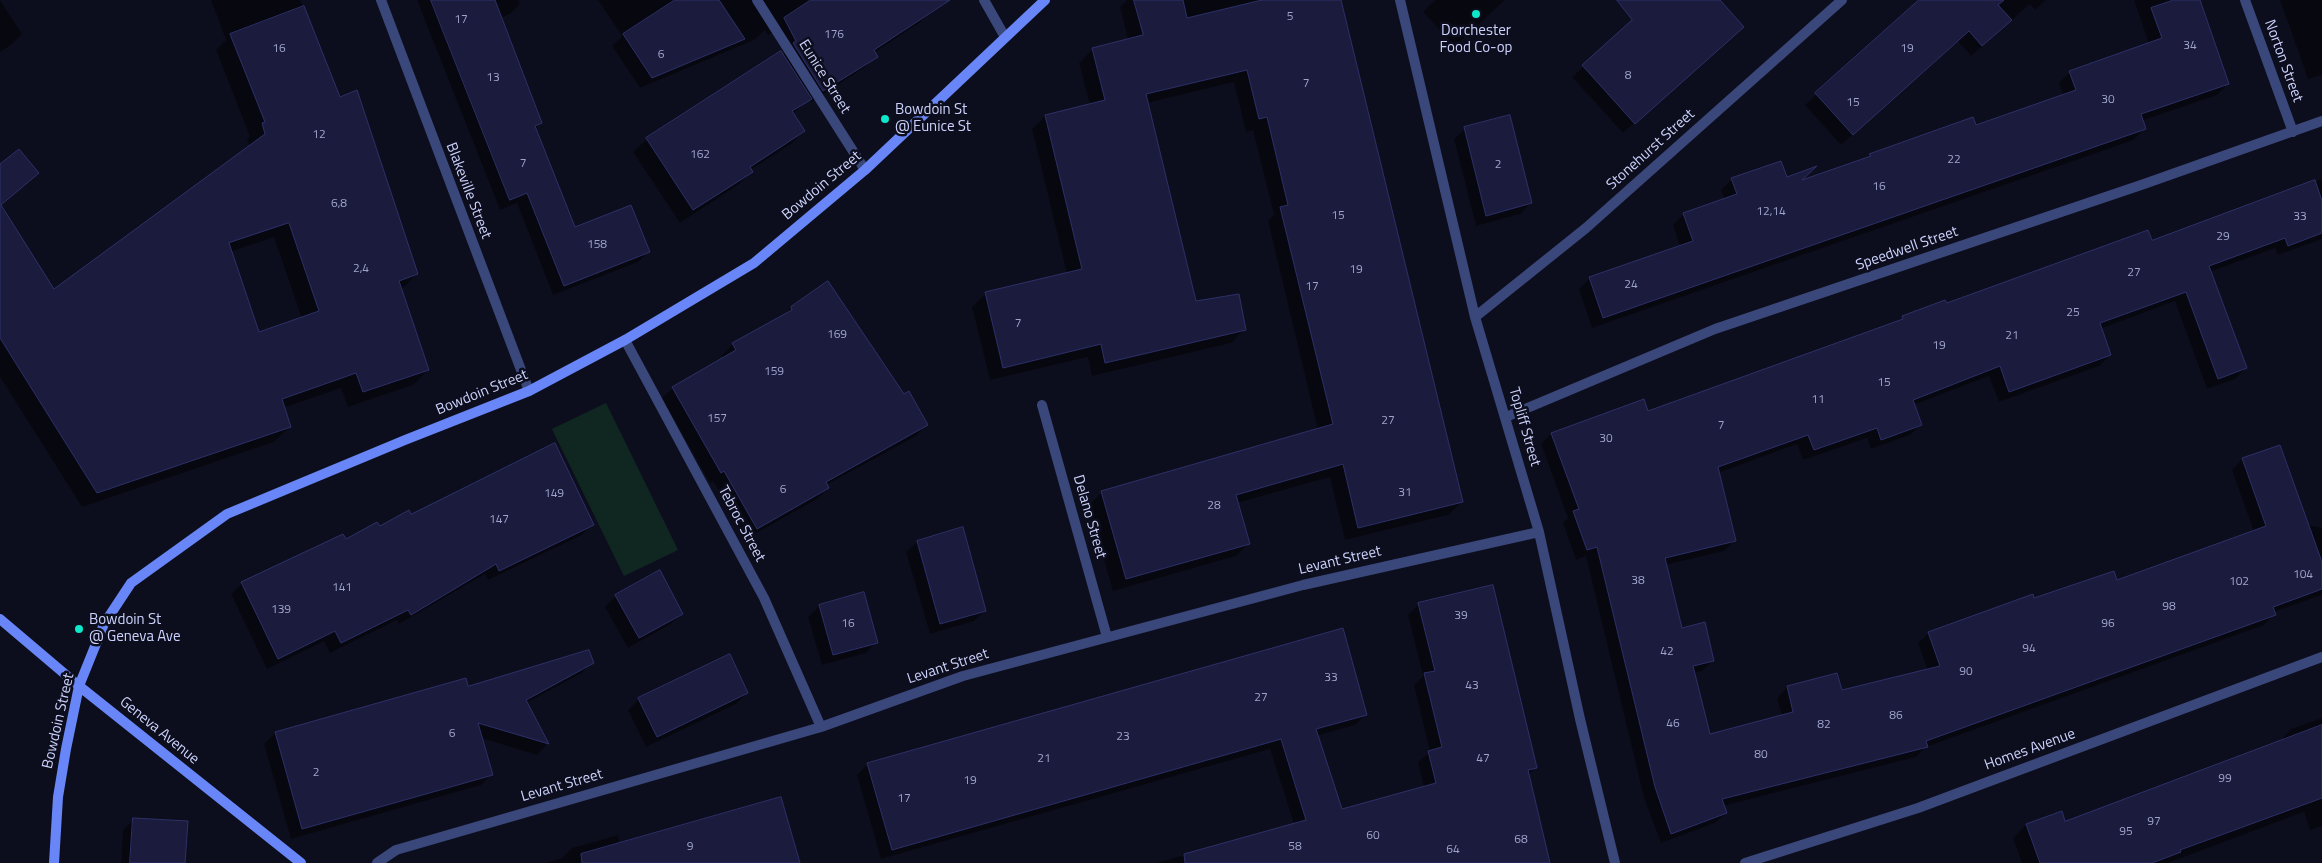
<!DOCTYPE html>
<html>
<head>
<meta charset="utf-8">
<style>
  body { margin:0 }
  canvas { display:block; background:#0d0e1d }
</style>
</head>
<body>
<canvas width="2322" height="863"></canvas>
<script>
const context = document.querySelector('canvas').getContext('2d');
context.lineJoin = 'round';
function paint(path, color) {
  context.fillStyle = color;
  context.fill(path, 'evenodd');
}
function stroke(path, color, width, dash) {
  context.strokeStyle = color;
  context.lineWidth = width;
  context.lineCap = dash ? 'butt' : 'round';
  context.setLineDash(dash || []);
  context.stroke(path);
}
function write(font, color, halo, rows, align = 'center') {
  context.font = font + ' "Titillium Web",sans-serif';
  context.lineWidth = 5;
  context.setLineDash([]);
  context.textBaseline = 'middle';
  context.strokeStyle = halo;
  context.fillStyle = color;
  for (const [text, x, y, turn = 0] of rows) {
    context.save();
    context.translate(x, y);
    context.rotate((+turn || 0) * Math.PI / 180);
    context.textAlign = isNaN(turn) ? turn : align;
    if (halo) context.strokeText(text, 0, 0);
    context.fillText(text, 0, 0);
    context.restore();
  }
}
paint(new Path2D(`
  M606 403 678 550 624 576 552 429Z`), '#102721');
paint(new Path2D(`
  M0 0 22 34 11 45 0 52Z
  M211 0H300L339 98 417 274 401 290 428 370 413 385 348 407 341 388 283 408 290 427 274 442 82 507 0 377V165L38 173 1 206 53 291 250 147 247 139 250 137 216 50 226 40ZM274 237 302 319 258 334 230 252Z
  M417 0H519L520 4 510 14 501 18 541 123 535 129 574 228 648 252 638 262 553 295 517 203 500 210Z
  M598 0H924L931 11 919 23 874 53 876 56 864 68 811 102 809 99 793 114 804 131 790 145 750 170 752 172 738 185 680 223 633 152 647 139 785 53 774 32 768 35 765 30 754 40 640 88 612 46 622 36Z
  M1127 0H1340L1462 502 1448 515 1345 540 1330 477 1237 503 1249 543 1236 556 1113 591 1088 506 1102 492 1318 430 1268 221 1274 215 1253 130 1246 132 1234 82 1147 103 1195 303 1244 330 1231 343 1092 376 1088 357 990 380 972 307 986 293 1067 274 1032 129 1045 116 1090 105 1079 63 1093 49 1128 40 1120 7Z
  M1435 0H1505L1455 46 1423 12Z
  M1656 0H1718L1731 37 1623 133 1572 77Z
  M1921 0H2046L2035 10 2030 4 1971 56 1958 41 1841 145 1805 105Z
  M2134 0H2199L2228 84 2217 95 2141 121 2144 129 2134 140 1592 328 1579 289 1590 278 1680 246 1673 225 1684 214 1725 200 1721 190 1732 179H1786L1798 183 1865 159 1870 155 1975 126 2063 95 2059 83 2070 72 2149 44Z
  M2280 0H2322V75L2308 79Z
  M1465 129 1531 203 1520 214 1476 226 1454 139Z
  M2322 179V239L2278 255 2275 248 2210 272 2246 368 2235 379 2207 389 2175 301 2100 329 2110 355 2099 366 1999 402 1989 376 1913 405 1920 425 1910 435 1871 449 1867 438 1803 460 1797 444 1718 473 1735 540 1724 551 1665 565 1681 629 1713 661 1702 671 1694 673 1709 735 1782 716 1777 698 1787 687 1841 692 1928 671 1918 643 1929 633 2034 600 2117 582 2254 532 2232 470 2242 459 2279 446 2306 524 2322 528V595L2274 612V614L2264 625 1926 747 1916 757 1723 806 1726 813 1715 823 1661 843 1644 798 1586 556 1576 560 1563 523 1568 518 1541 444 1551 434 1647 413 1899 322 1903 318 2151 241Z
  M791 308 926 425 916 436 826 485 828 488 817 499 746 539 713 481 710 483 662 398 673 388 724 359 722 355 733 344 783 317Z
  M411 516 592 524 582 535 488 580 485 574 399 624 397 620 330 653 324 641 267 669 231 594 242 583Z
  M917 542 985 610 974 621 930 634 906 552Z
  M863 594 876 642 866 653 822 665 808 617 819 606Z
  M616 596 682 614 671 624 628 648 605 607Z
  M1419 604 1536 767 1528 775 1549 863H1156L1294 824 1270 749 881 859 857 775 868 764 1366 714 1355 725 1316 736 1341 810 1424 787 1418 762 1430 752 1414 685 1423 676 1408 615Z
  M592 662 582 673 526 703 547 744 537 755 481 738 492 774 481 785 291 839 264 744 275 733 465 679 467 688Z
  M747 693 736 704 646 747 628 710 639 699Z
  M2322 718V826L2310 830 2304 812 2168 863H2022L2013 838 2026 825 2061 813 2064 822 2278 743 2291 729Z
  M134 819 184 863H121L123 830Z
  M618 835 620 844 798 863H545L562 858 572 848Z`), '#0007');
const building = new Path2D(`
  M431 0H495L542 123 535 126 575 227 631 205 650 252 564 286 527 193 510 200Z
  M675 0H719L745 39 652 78 623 34Z
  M811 0H950L874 50 878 57 823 91 793 43 796 41 784 18Z
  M1134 0H1183L1187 18 1262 0H1341L1463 502 1358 528 1343 464 1236 495 1250 544 1126 579 1101 491 1333 424 1280 207 1288 205 1267 117 1259 119 1247 70 1146 94 1196 301 1239 294 1246 330 1105 363 1101 344 1003 368 985 292 1082 269 1045 115 1105 100 1092 48 1143 35Z
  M1617 0H1720L1744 27 1635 124 1582 65 1632 20Z
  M1919 0H2004L1998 5 2012 20 1982 46 1969 31 1853 135 1815 93Z
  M2174 0H2200L2229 84 2141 114 2146 129 1603 318 1589 277 1693 241 1683 213 1737 194 1731 178 1781 161 1787 177 1817 166 1802 180 1871 156 1869 154 1973 117 1976 125 2076 90 2069 71 2162 38 2151 8Z
  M304 6 340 97 357 90 418 274 399 281 429 370 363 392 356 373 282 399 291 427 97 493 0 338V164L19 149 39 173 1 205 54 289 265 134 262 123 265 122 230 34ZM289 223 319 311 259 332 229 243Z
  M781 51 812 99 792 111 805 131 750 167 753 172 693 210 646 138Z
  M1510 115 1532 203 1486 216 1464 127Z
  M2315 180 2322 201V233L2288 246 2285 238 2209 266 2247 368 2218 379 2186 292 2100 323 2111 355 2009 392 2000 366 1913 400 1922 425 1881 440 1877 428 1814 450 1808 435 1718 467 1736 541 1665 558 1682 628 1705 622 1714 661 1693 666 1710 734 1793 712 1787 686 1837 673 1842 690 1940 666 1928 632 2033 594 2034 598 2114 571 2117 580 2266 526 2242 458 2280 445 2322 562V589L2273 607 2276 615 1926 741 1928 747 1722 799 1727 813 1671 834 1655 787 1597 547 1587 550 1573 511 1579 509 1551 433 1644 399 1648 411 1903 319 1902 316 1945 300 1947 303 2148 230 2152 240Z
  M828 281 904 394 909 391 928 425 826 482 829 488 757 529 724 471 721 473 672 387 736 350 732 343 792 310 791 307Z
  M555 443 594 525 499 571 496 564 411 615 408 610 341 643 335 631 278 659 241 582 343 534 346 539 377 522 380 526 409 510 411 514Z
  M963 527 986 611 940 624 917 541Z
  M660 570 683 614 639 638 615 595Z
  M1493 585 1537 768 1528 770 1550 863H1185L1184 854 1306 820 1281 739 892 850 867 763 1343 628 1367 715 1316 729 1342 809 1436 783 1428 751 1442 747 1424 673 1435 671 1418 603Z
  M864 592 878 643 833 655 819 605Z
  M589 650 594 663 526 700 549 744 478 723 493 775 302 829 275 732 466 678 468 686Z
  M730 654 748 693 657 737 638 698Z
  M2322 725V798L2180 850 2181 852 2152 863H2040L2026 824 2062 811 2065 821Z
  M781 797 800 863H582L581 854Z
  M133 818 188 821 185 863H130Z`);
paint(building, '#1a1b3d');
stroke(building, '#2d3068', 1);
stroke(new Path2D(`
  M381 0 529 391
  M757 0 865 170
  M984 0 1005 37
  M1400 0 1475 317 1539 532 1580 719 1615 863
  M2245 0 2293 132
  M1475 317 1586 228 1842 0
  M625 340 764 598 821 727
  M1042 405 1107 637
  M1506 417 1715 329 2144 184 2322 121
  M377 863 396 850 821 727 963 676 1303 585 1539 532
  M1745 863 1918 808 2322 657`), '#3a477a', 10);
stroke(new Path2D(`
  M0 619 79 686 301 863
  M54 863 58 797 66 749 79 686 104 624 131 583 227 514 405 440 529 391 625 340 754 263 865 170 1045 0`), '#6886f7', 10);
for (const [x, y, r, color] of [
  [1476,14,5,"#0de7ca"],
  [885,119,5,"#0de7ca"],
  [79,629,5,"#0de7ca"]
]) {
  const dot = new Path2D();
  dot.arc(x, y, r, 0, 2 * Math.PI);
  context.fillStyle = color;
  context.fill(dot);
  stroke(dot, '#0d0e1d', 2);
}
write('12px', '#a0a4cc', null, [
  ["5",1290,17],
  ["17",461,20],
  ["176",834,35],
  ["34",2190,46],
  ["16",279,49],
  ["19",1907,49],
  ["6",661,55],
  ["8",1628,76],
  ["13",493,78],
  ["7",1306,84],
  ["30",2108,100],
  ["15",1853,103],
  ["12",319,135],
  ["162",700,155],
  ["22",1954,160],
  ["7",523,164],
  ["2",1498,165],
  ["16",1879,187],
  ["6,8",339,204],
  ["12,14",1771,212],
  ["15",1338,216],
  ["33",2300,217],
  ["29",2223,237],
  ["158",597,245],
  ["2,4",361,269],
  ["19",1356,270],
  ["27",2134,273],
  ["24",1631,285],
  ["17",1312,287],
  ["25",2073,313],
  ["7",1018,324],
  ["169",837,335],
  ["21",2012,336],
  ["19",1939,346],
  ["159",774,372],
  ["15",1884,383],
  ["11",1818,400],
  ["157",717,419],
  ["27",1388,421],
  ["7",1721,426],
  ["30",1606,439],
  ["6",783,490],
  ["31",1405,493],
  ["149",554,494],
  ["28",1214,506],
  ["147",499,520],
  ["104",2303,575],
  ["38",1638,581],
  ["102",2239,582],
  ["141",342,588],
  ["98",2169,607],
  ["139",281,610],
  ["39",1461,616],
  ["16",848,624],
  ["96",2108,624],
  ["94",2029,649],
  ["42",1667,652],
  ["90",1966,672],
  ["33",1331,678],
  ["43",1472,686],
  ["27",1261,698],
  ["86",1896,716],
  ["46",1673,724],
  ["82",1824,725],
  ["6",452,734],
  ["23",1123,737],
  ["80",1761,755],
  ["21",1044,759],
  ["47",1483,759],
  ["2",316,773],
  ["99",2225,779],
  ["19",970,781],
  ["17",904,799],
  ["97",2154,822],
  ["95",2126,832],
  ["60",1373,836],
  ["68",1521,840],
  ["9",690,847],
  ["58",1295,847],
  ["64",1453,850]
]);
write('15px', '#ccd2fc', '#0d0e1d', [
  ["Dorchester",1476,31,"center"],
  ["Food Co-op",1476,48,"center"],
  ["Bowdoin St",895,110],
  ["@ Eunice St",895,127],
  ["Bowdoin St",89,620],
  ["@ Geneva Ave",89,637]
], 'left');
write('15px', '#ccd2fc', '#0d0e1d', [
  ["Norton Street",2283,61,70],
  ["Eunice Street",824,77,58],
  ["Stonehurst Street",1651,150,-42],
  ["Bowdoin Street",822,186,-40],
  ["Blakeville Street",468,191,69],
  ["Speedwell Street",1907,249,-19],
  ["Bowdoin Street",482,393,-22],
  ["Topliff Street",1524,427,74],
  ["Delano Street",1089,517,74],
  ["Tebroc Street",741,524,62],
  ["Levant Street",1340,561,-13],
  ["Levant Street",948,667,-18],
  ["Bowdoin Street",59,721,-77],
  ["Geneva Avenue",159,731,39],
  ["Homes Avenue",2030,750,-20],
  ["Levant Street",562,786,-16]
]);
</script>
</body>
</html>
